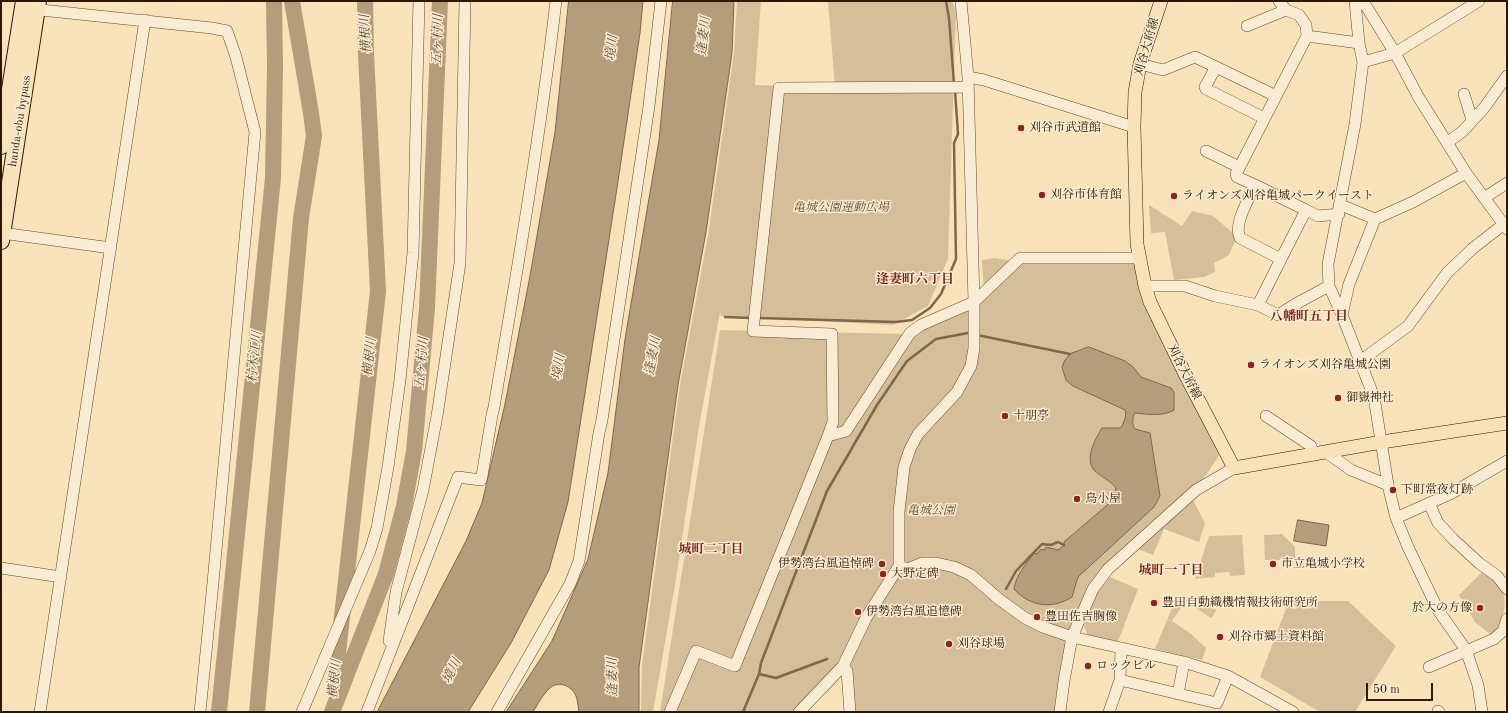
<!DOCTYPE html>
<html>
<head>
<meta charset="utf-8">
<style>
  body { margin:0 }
  #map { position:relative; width:1508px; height:713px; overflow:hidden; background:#f7e2b9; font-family:"Old Standard TT",serif }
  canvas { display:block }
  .frame { position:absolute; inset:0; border:2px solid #2e1701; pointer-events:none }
  .scale { position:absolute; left:1366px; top:683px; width:67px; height:18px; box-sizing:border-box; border:2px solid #2e1701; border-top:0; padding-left:5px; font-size:12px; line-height:14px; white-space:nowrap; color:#2e1701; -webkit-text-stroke:3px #faecd2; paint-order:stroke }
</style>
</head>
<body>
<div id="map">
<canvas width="1508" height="713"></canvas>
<div class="frame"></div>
<div class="scale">50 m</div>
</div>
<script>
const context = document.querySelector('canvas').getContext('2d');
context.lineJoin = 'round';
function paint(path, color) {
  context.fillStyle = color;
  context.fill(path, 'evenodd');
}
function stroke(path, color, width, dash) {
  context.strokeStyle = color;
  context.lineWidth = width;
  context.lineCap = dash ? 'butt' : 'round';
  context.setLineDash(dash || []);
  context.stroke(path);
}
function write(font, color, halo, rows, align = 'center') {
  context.font = font + ' "Old Standard TT","Noto Serif JP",serif';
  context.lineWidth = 3;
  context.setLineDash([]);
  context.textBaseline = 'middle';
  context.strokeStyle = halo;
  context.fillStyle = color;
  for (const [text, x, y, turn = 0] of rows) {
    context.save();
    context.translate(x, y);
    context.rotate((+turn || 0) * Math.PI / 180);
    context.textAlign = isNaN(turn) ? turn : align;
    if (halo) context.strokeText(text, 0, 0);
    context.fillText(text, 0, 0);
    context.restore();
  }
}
paint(new Path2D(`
  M737 1H761L755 85 835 87 828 1H952L956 10 948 259 928 306 893 325 721 316 720 312 699 426 676 579 653 712H641L642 665 680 385 708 236 734 53Z
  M1149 205 1182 226 1192 211 1213 216 1233 233 1235 241 1229 255 1214 263 1215 272 1204 277 1174 280 1165 232 1151 233Z
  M995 258 1012 261 1020 258H1139L1145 286 1224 448 1196 490 1108 569 1072 637 1060 712H850L843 666 799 712H660L720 330 905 334 984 292 982 260Z
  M1193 500 1205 523 1199 542 1164 529 1153 555 1138 549Z
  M1282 534 1295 547V560H1265L1264 535Z
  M1242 535 1245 575 1230 576 1229 572 1215 573V577L1195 579 1209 536Z
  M1483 571C1508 591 1508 598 1500 629L1492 636 1475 622 1459 595Z
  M1110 577 1138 589 1117 644 1089 638 1084 626 1096 595Z
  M1177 596 1217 610 1211 618 1186 601 1172 621 1191 634 1206 648 1202 660 1155 649Z
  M1289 601H1348L1396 646 1355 712H1320L1260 677Z`), '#d5bf9a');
const water = new Path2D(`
  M569 1H643L640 33 617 188 568 502 549 570 511 643 468 712H377L466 541 482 503 505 404 530 276 555 132Z
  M673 1H734L732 53 706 232 678 385 639 667V712H579C578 707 578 701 576 696 572 686 559 680 550 688 543 694 538 704 533 712H506L552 641 588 559 608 473 625 339 659 140Z
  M1089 347 1125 361 1133 367 1141 377 1171 388 1174 392V410C1162 417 1148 414 1135 413 1132 417 1132 425 1135 429L1150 433 1160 496 1154 507 1078 577 1072 597C1052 610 1029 606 1014 589 1016 575 1026 564 1034 553L1037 554 1040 550 1046 549V547L1058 550 1064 545V542L1112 501 1116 488C1110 480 1101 477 1094 470 1084 458 1096 438 1102 428H1120C1124 424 1127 415 1125 410L1073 386 1066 380 1062 367 1065 360 1070 354Z
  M1298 520 1329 525 1326 546 1294 541Z`);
paint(water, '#b39d7a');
stroke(water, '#7e674a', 1);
stroke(new Path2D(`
  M946 1 949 18 954 84
  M725 317 751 318
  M758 318 896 322 912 320 930 308 941 294 956 259 954 143 958 134 955 91
  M977 335 1070 354
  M1006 589 1016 571 1042 544 1051 545 1058 542 1064 545
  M759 674 776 678 827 659
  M743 712 759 674 761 663 827 491 877 405 907 361 936 339 968 333`), '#7e674a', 2.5);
stroke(new Path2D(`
  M334 689 378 291 366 54 365 1
  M219 712 273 178 275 67 274 1
  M257 712 301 218 314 136 311 113 292 1
  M332 712 386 574 404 506 414 451 427 308 440 1`), '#b39d7a', 16);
const minor = new Path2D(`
  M1355 1 1359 43 1363 62 1355 124 1328 264 1329 286 1342 315 1374 397 1388 485 1396 518 1408 547 1438 610 1466 650 1478 685 1482 712
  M1363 1 1395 53 1419 98 1466 173 1507 229
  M37 12 41 10 212 28 227 31 236 57 255 132 212 593 200 712
  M1247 26 1286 10
  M1307 36 1359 43
  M1363 62 1395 53 1479 1
  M1140 64 1163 70 1195 57 1216 67
  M968 77 984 80 1134 127
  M1464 94 1472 120
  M1264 118 1206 89 1205 87 1216 67 1276 96
  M1448 142 1463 131 1484 108 1507 76
  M1206 151 1239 167
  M1255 185 1237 177 1236 174 1307 36 1306 25 1299 15 1286 10 1279 1
  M1484 198 1507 183
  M1341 205 1375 219 1349 284 1342 315
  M1306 210 1318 216 1339 214
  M1375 219 1413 202 1466 173
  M2 233 111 248
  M1145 286H1185L1215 296 1258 305 1278 315 1301 301 1329 286
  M1258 305 1281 259 1240 238C1233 224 1249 199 1255 185L1306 210 1281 259
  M1359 362 1408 326 1447 273 1472 249 1504 224 1507 223
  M1266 416 1311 446 1313 455
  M828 436 833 422 832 334 753 331 779 88 968 87
  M1326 452 1351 470 1388 485
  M1429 503 1438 523 1454 540 1479 563 1497 576 1507 589
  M1396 518 1452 493 1507 461
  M899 566 907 569 922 563H936L954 567 971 575 1000 600 1025 618 1043 627 1072 637 1184 662 1228 676 1293 712
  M1 568 61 577
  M389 641 396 592 423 490 437 416 460 263 465 1
  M1121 649 1120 680 1217 703 1228 676
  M843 666 847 671 850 712
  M1429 667 1494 639 1503 631 1507 619
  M1178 694 1184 662
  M1438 711 1439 712
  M40 712 145 20
  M302 712 370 551 377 528 388 467 400 380 413 253 419 1
  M367 712 458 477 481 480 482 476 492 415 494 407C517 272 540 137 556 1
  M497 712 570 584 579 561 599 433 602 420 649 106 661 1
  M670 712 696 651 735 666 828 436 846 431 910 333 921 325 974 302 1020 258H1139
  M799 712 843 666 866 618 899 566V512L904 467 910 449 918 434 957 392 971 366 974 348V302L968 77 961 1
  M1060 712 1064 681 1072 637 1093 589 1108 569 1196 490 1234 468
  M1109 712 1120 680`);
const major = new Path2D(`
  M1161 1 1140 64 1135 92 1134 127 1137 244 1145 286 1150 302 1185 374 1234 468 1382 442 1507 423`);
const highway = new Path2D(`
  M1 146 24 1
  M1 241 38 1`);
stroke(minor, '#604a2f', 12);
stroke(major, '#2e1701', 14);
stroke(highway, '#2e1701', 18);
stroke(minor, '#faecd2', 11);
stroke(major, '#f7e2b9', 13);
stroke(highway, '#f7e2b9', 16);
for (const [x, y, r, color] of [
  [1021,128,4,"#8f2418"],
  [1042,195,4,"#8f2418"],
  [1174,196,4,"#8f2418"],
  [1251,365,4,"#8f2418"],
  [1338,398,4,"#8f2418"],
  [1005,416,4,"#8f2418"],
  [1393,490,4,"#8f2418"],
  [1077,499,4,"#8f2418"],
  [882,564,4,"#8f2418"],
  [1273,564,4,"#8f2418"],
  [883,574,4,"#8f2418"],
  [1154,603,4,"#8f2418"],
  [1480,608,4,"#8f2418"],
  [858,612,4,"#8f2418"],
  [1037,617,4,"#8f2418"],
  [1220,637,4,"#8f2418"],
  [949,644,4,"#8f2418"],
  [1088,666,4,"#8f2418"]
]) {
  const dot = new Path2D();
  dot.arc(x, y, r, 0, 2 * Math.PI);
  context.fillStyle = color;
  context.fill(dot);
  stroke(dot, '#faecd2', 1.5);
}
write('12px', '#2e1701', '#faecd2', [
  ["刈谷大府線",1147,47,-74],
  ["handa-obu bypass",20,121,-81],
  ["刈谷大府線",1184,372,63]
]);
write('12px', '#2e1701', '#faecd2', [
  ["刈谷市武道館",1029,128],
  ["刈谷市体育館",1050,195],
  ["ライオンズ刈谷亀城パークイースト",1182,196],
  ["ライオンズ刈谷亀城公園",1259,365],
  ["御嶽神社",1346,398],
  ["十朋亭",1013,416],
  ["下町常夜灯跡",1401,490],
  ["鳥小屋",1085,499],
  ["伊勢湾台風追悼碑",874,564,"right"],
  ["市立亀城小学校",1281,564],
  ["大野定碑",891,574],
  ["豊田自動織機情報技術研究所",1162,603],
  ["於大の方像",1472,608,"right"],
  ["伊勢湾台風追憶碑",866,612],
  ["豊田佐吉胸像",1045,617],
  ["刈谷市郷土資料館",1228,637],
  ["刈谷球場",957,644],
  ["ロックビル",1096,666]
], 'left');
write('italic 12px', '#60492f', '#faecd2', [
  ["亀城公園運動広場",841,208],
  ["亀城公園",931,511]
]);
write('italic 13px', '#634d31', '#faecd2', [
  ["横根川",366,34,-93],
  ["逢妻川",704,36,-84],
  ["五ヶ村川",438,40,-88],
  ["境川",612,48,-83],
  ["逢妻川",653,356,-80],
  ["村木江川",255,357,-84],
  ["横根川",370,357,-84],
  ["五ヶ村川",422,363,-85],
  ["境川",559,367,-80],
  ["境川",452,671,-63],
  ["逢妻川",613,677,-91],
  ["横根川",335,679,-84]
]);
write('bold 13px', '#7a1f14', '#faecd2', [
  ["逢妻町六丁目",915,280],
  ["八幡町五丁目",1309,317],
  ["城町二丁目",711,550],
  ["城町一丁目",1171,571]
]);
</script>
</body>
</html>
